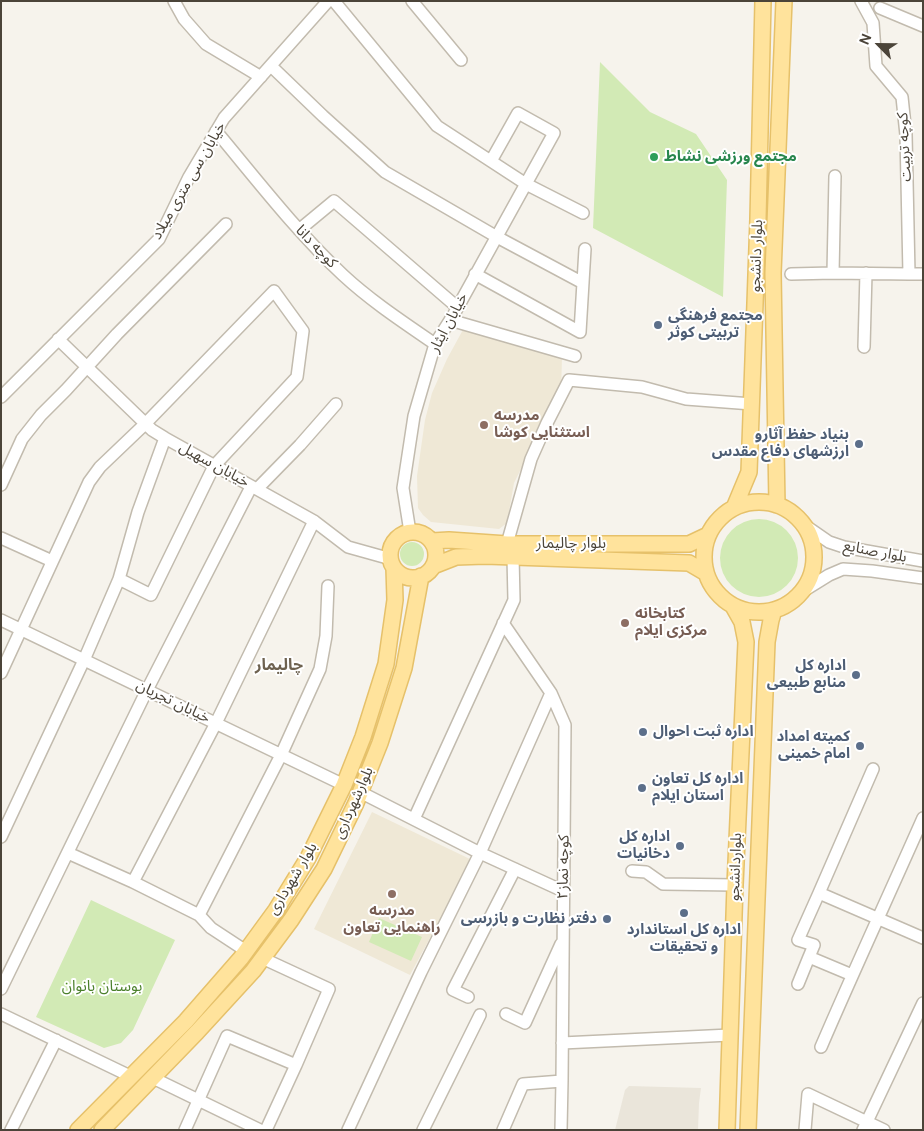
<!DOCTYPE html>
<html>
<head>
<meta charset="utf-8">
<style>
  body { margin:0 }
  #map { position:relative; width:924px; height:1131px; overflow:hidden; background:#f6f3ec; font-family:"DM Sans",sans-serif }
  canvas { display:block }
  .frame { position:absolute; inset:0; border:2px solid #4b4439; pointer-events:none }
  .north { position:absolute; left:854px; top:20px; width:50px; height:50px; -webkit-text-stroke:4px #fff; paint-order:stroke; rotate:293deg; font-size:14px; font-weight:700; line-height:20px; text-align:center; color:#4b4439 }
  .north::after { content:''; display:block; margin:auto; width:18px; height:22px; background:#4b4439; clip-path:polygon(50% 0,100% 100%,50% 72%,0 100%) }
</style>
</head>
<body>
<div id="map">
<canvas width="924" height="1131"></canvas>
<div class="frame"></div>
<div class="north">N</div>
</div>
<script>
const context = document.querySelector('canvas').getContext('2d');
context.lineJoin = 'round';
function paint(path, color) {
  context.fillStyle = color;
  context.fill(path, 'evenodd');
}
function stroke(path, color, width, dash) {
  context.strokeStyle = color;
  context.lineWidth = width;
  context.lineCap = dash ? 'butt' : 'round';
  context.setLineDash(dash || []);
  context.stroke(path);
}
function write(font, color, halo, rows, align = 'center') {
  context.font = font + ' "DM Sans","Noto Sans Arabic",sans-serif';
  context.lineWidth = 4;
  context.setLineDash([]);
  context.textBaseline = 'middle';
  context.strokeStyle = halo;
  context.fillStyle = color;
  for (const [text, x, y, turn = 0] of rows) {
    context.save();
    context.translate(x, y);
    context.rotate((+turn || 0) * Math.PI / 180);
    context.textAlign = isNaN(turn) ? turn : align;
    if (halo) context.strokeText(text, 0, 0);
    context.fillText(text, 0, 0);
    context.restore();
  }
}
paint(new Path2D(`
  M629 1086 701 1088 699 1103 698 1130H615L625 1090Z`), '#eae5da');
paint(new Path2D(`
  M465 326 562 357 561 394 541 429 514 483 507 523 499 529 431 522 423 515 418 508 417 476 425 420 432 393 447 359Z
  M372 812 472 860 410 975 314 929Z`), '#efe8d6');
paint(new Path2D(`
  M600 62 650 112 696 134 727 180 723 297 593 228Z
  M720 558a39 39 0 1 1 78 0a39 39 0 1 1-78 0Z
  M400 554a12 12 0 1 1 24 0a12 12 0 1 1-24 0Z
  M91 900 175 940 133 1030 121 1043 104 1048 36 1017Z
  M379 918 422 937 411 961 369 942Z`), '#d2eab5');
const minor = new Path2D(`
  M174 1 184 19 206 44 261 77
  M334 1 437 126 526 184 583 213
  M412 1 461 60
  M861 1 873 23 876 66 902 97 906 135 909 274
  M880 8 923 26
  M271 66 323 116 385 172 497 237 583 283
  M216 131C257 180 296 231 343 275 371 301 403 322 435 344
  M299 230 334 201 457 307
  M833 273 835 176
  M475 274 580 332 585 249
  M791 274 833 273 909 274H923
  M450 320 575 356
  M58 339 152 430 165 438 314 521 348 547 391 559
  M864 347 866 273
  M1 397 159 239 189 177 224 118 328 1
  M1 485 22 439 41 415 66 390 117 334 226 224
  M257 489 300 445 336 404
  M803 524 829 542 844 547 923 561
  M410 532 403 488 414 416 435 344 454 314 554 133 518 113 491 161
  M1 538 52 561
  M507 544 531 459 547 423 569 380 642 387 686 399 752 404
  M800 593 829 575 843 569 872 571 923 578
  M1 620 344 785
  M503 623 551 693 565 725 562 1081 561 1130
  M1 673 89 482 100 467 145 424 274 291 303 331 297 377 214 466 151 595 119 579
  M873 769 819 893 923 938
  M360 792 480 853 563 891
  M414 819 514 600 513 557
  M1 837 84 660 119 579 138 512 165 438
  M68 853 133 882 199 915 211 928 246 951
  M632 871 646 872 663 884 735 885
  M133 882 216 723 314 521
  M819 893 798 940 814 945 809 957 852 975
  M199 915 281 755 320 669 326 636 328 586
  M262 958 329 989 296 1065 266 1130
  M798 984 809 957
  M1 989 147 690 251 487
  M468 997 453 990 515 869
  M1 1014 130 1076
  M506 1014 525 1023 561 944
  M562 1043 730 1035
  M821 1047C854 970 889 895 923 818
  M153 1078 260 1130
  M11 1130 56 1040
  M185 1130 227 1036 296 1065
  M348 1130 421 972 480 853 551 693
  M423 1130 480 1015
  M503 1130 523 1084 562 1081
  M805 1130 808 1094 884 1130
  M863 1130 923 1003`);
const major = new Path2D(`
  M704 557a55 55 0 1 1 110 0a55 55 0 1 1-110 0Z
  M777 505 773 273 784 1
  M734 508 749 472 758 219 763 1
  M390 555a23 23 0 1 1 46 0a23 23 0 1 1-46 0Z
  M432 541 449 540 507 544H689L708 535
  M433 566 456 557 485 556 689 563 706 573
  M78 1130 186 1021 241 958 276 910 308 858 344 785 363 737 386 664 395 600 394 568
  M102 1130 197 1032 253 971 291 920 324 869 356 803 380 743 404 668 421 576
  M727 1130 735 885 746 642 742 622 733 606
  M748 1130 767 642 771 620 774 610`);
stroke(minor, '#c2bbae', 14);
stroke(major, '#e6c16a', 18);
stroke(minor, '#fff', 11);
stroke(major, '#ffe39c', 15);
for (const [x, y, r, color] of [
  [654,157,5,"#2e9e5b"],
  [658,325,5,"#5c6f8a"],
  [484,425,5,"#8d6e63"],
  [859,444,5,"#5c6f8a"],
  [625,623,5,"#8d6e63"],
  [856,675,5,"#5c6f8a"],
  [643,732,5,"#5c6f8a"],
  [860,746,5,"#5c6f8a"],
  [642,788,5,"#5c6f8a"],
  [680,846,5,"#5c6f8a"],
  [392,894,5,"#8d6e63"],
  [684,913,5,"#5c6f8a"],
  [607,919,5,"#5c6f8a"]
]) {
  const dot = new Path2D();
  dot.arc(x, y, r, 0, 2 * Math.PI);
  context.fillStyle = color;
  context.fill(dot);
  stroke(dot, '#fff', 2);
}
write('15px', '#4b4439', '#fff', [
  ["کوچه تربیت",905,147,-93],
  ["خیابان سی متری میلاد",189,181,-60],
  ["کوچه دانا",316,247,46],
  ["بلوار دانشجو",757,256,-88],
  ["خیابان ایثار",449,323,-62],
  ["خیابان سهیل",214,465,29],
  ["بلوار چالیمار",571,544],
  ["بلوار صنایع",875,552,11],
  ["خیابان تجریان",173,702,26],
  ["بلوارشهرداری",354,803,-66],
  ["کوچه نماز۲",564,867,-89],
  ["بلواردانشجو",736,867,-88],
  ["بلوار شهرداری",293,879,-59]
]);
write('bold 15px', '#27864d', '#fff', [
  ["مجتمع ورزشی نشاط",664,157]
], 'left');
write('bold 15px', '#4e5e75', '#fff', [
  ["مجتمع فرهنگی",668,316,"left"],
  ["تربیتی کوثر",668,333,"left"],
  ["بنیاد حفظ آثارو",849,435],
  ["ارزشهای دفاع مقدس",849,452],
  ["اداره کل",846,666],
  ["منابع طبیعی",846,683],
  ["اداره ثبت احوال",653,732,"left"],
  ["کمیته امداد",850,737],
  ["امام خمینی",850,754],
  ["اداره کل تعاون",652,779,"left"],
  ["استان ایلام",652,796,"left"],
  ["اداره کل",670,837],
  ["دخانیات",670,854],
  ["دفتر نظارت و بازرسی",597,919],
  ["اداره کل استاندارد",684,930,"center"],
  ["و تحقیقات",684,947,"center"]
], 'right');
write('bold 15px', '#785e54', '#fff', [
  ["مدرسه",494,416],
  ["استثنایی کوشا",494,433],
  ["کتابخانه",635,614],
  ["مرکزی ایلام",635,631],
  ["مدرسه",392,911,"center"],
  ["راهنمایی تعاون",392,928,"center"]
], 'left');
write('15px', '#4a7f2a', '#fff', [
  ["بوستان بانوان",102,987]
]);
write('bold 16px', '#6e6250', '#fff', [
  ["چالیمار",279,666]
]);
</script>
</body>
</html>
